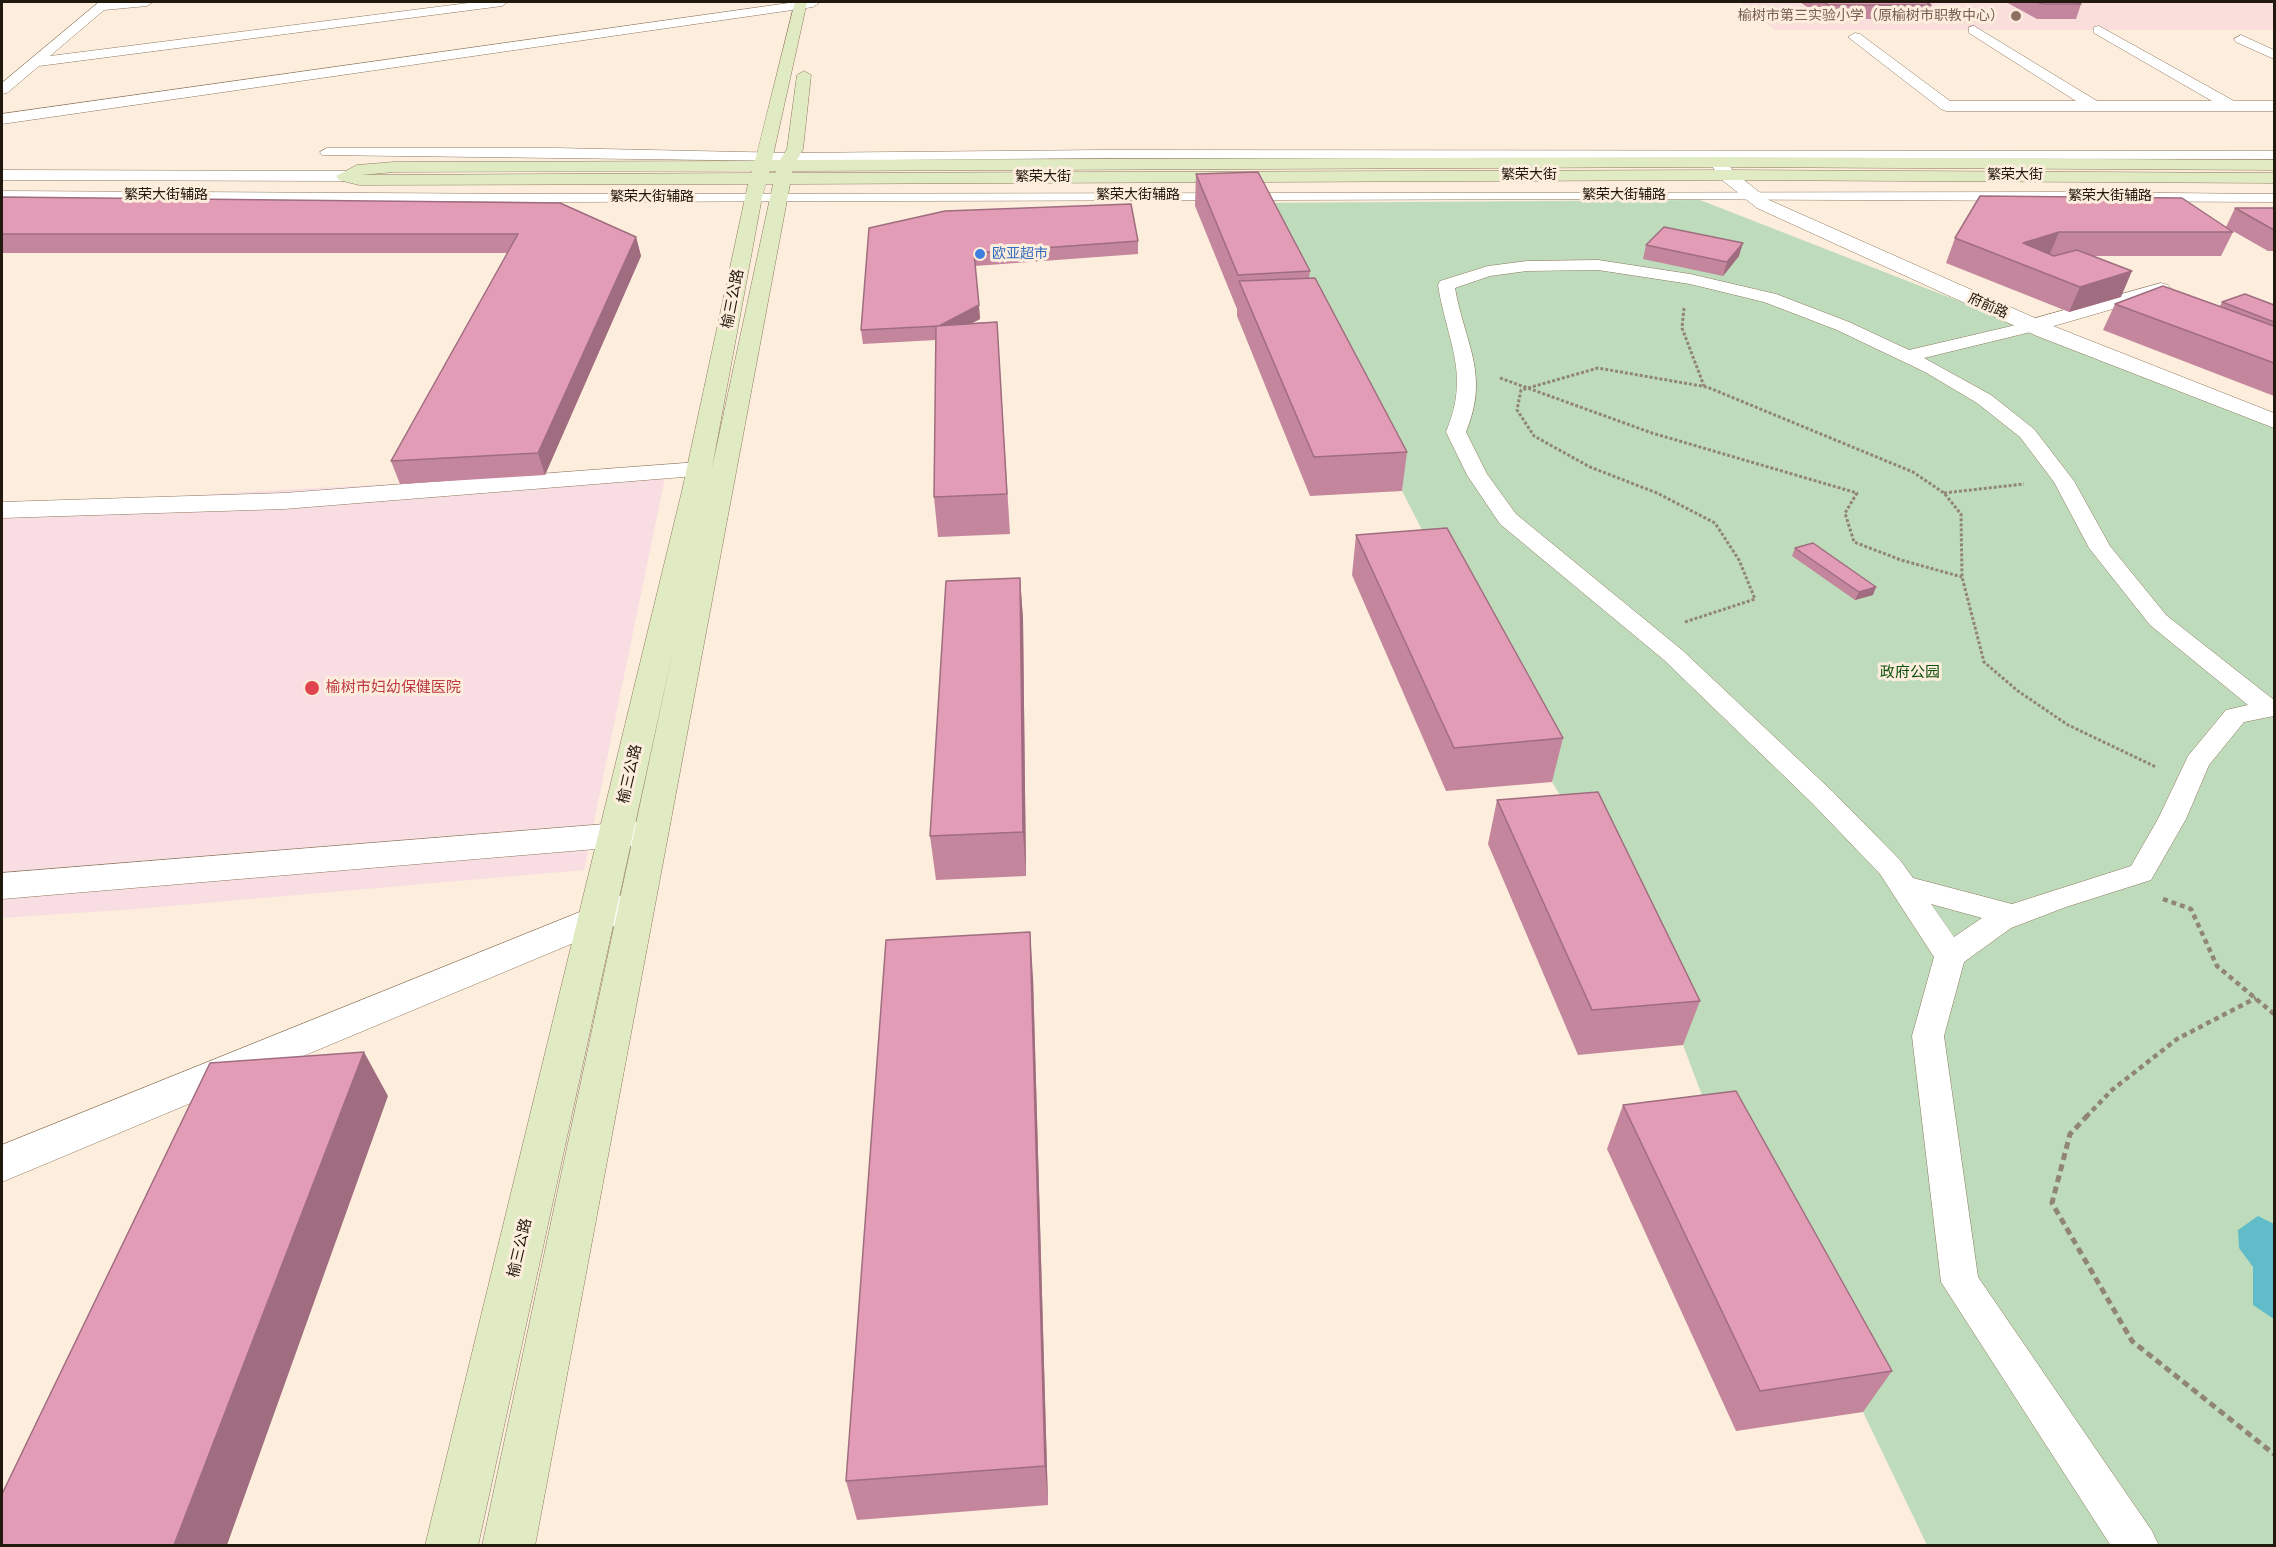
<!DOCTYPE html>
<html>
<head>
<meta charset="utf-8">
<style>
  body { margin:0 }
  #map { position:relative; width:2276px; height:1547px; overflow:hidden; background:#fceddc; font-family:Figtree,sans-serif }
  canvas { display:block }
  .frame { position:absolute; inset:0; border:3px solid #21190e; pointer-events:none }
</style>
</head>
<body>
<div id="map">
<canvas width="2276" height="1547"></canvas>
<div class="frame"></div>
</div>
<script>
const context = document.querySelector('canvas').getContext('2d');
context.lineJoin = 'round';
function paint(path, color) {
  context.fillStyle = color;
  context.fill(path, 'evenodd');
}
function stroke(path, color, width, dash) {
  context.strokeStyle = color;
  context.lineWidth = width;
  context.lineCap = dash ? 'butt' : 'round';
  context.setLineDash(dash || []);
  context.stroke(path);
}
function write(font, color, halo, rows, align = 'center') {
  context.font = font + ' Figtree,"Noto Sans SC",sans-serif';
  context.lineWidth = 6;
  context.setLineDash([]);
  context.textBaseline = 'middle';
  context.strokeStyle = halo;
  context.fillStyle = color;
  for (const [text, x, y, turn = 0] of rows) {
    context.save();
    context.translate(x, y);
    context.rotate((+turn || 0) * Math.PI / 180);
    context.textAlign = isNaN(turn) ? turn : align;
    if (halo) context.strokeText(text, 0, 0);
    context.fillText(text, 0, 0);
    context.restore();
  }
}
paint(new Path2D(`
  M1739 2H2274V30H1775Z`), '#f9dedc');
paint(new Path2D(`
  M667 468 584 870 136 909 2 918V506Z`), '#f8dee3');
paint(new Path2D(`
  M1700 200 2274 424V1545H1927L1863 1412 1717 1135 1683 1045 1585 836 1552 782 1402 491 1403 487 1253 203Z`), '#bedcbb');
paint(new Path2D(`
  M2258 1216 2274 1224V1319L2253 1305V1267L2239 1248 2238 1230Z`), '#60bcc9');
const service = new Path2D(`
  M327 148H555L790 153 1105 150 2274 151V159L1105 158 790 161 322 155 320 152Z
  M2 191 550 194 2059 192 2274 194V202L1628 199 550 202 2 199Z
  M1598 260 1690 274 1776 294 1849 322 1909 350 2033 321 2039 322 2042 326 2039 330 1924 358 1991 395 2034 429 2074 481 2110 546 2166 615 2274 700V716L2244 722 2209 765 2186 819 2151 880 2066 907 2011 928 1964 962 1944 1036 1978 1277 2152 1531 2159 1546H2111L1941 1282 1912 1036 1934 957 1880 874 1812 803 1664 660 1500 524 1467 475 1446 432C1471 374 1447 342 1438 285L1440 281 1488 266 1527 261ZM1598 270 1690 284 1764 302 1837 330 1925 372 1977 403 2020 437 2054 482 2089 548 2150 625 2248 705 2226 710 2188 756 2158 819 2131 866 2012 904 1913 878 1900 860 1832 791 1682 650 1516 514 1487 474 1466 432C1490 374 1465 344 1455 288L1490 276 1527 271ZM1931 904 1982 918 1954 937Z`);
const minor = new Path2D(`
  M99 2H153L147 6 104 10 50 56 476 2H508L502 6 39 66 7 93 2 94V83Z
  M1974 26 2097 101H2212L2094 33V27L2099 26 2234 101H2274V111H1946L1941 109 1848 37 1855 33 1860 34 1950 101H2076L1969 33V27Z
  M2241 35 2274 50V59L2236 42 2234 39Z
  M2 170 345 171 354 176 345 181 2 180Z
  M2161 283 2168 285 2171 289 2168 293 2033 332 2025 331 2022 326 2025 321Z
  M699 462 708 465 712 470 708 475 284 509 2 518V502L284 493Z
  M643 821 655 825 660 833 655 841 643 845 2 899V873Z
  M637 889 650 893 655 902 650 911 2 1182V1145Z`);
const tertiary = new Path2D(`
  M796 2 819 3 813 7 2 124V114Z
  M1718 157 1724 158 1733 171 1769 200 2053 326 2274 413V428L2037 336 1757 208 1721 179 1709 162Z`);
const secondary = new Path2D(`
  M795 2H807L772 160H780L787 149 797 75 804 71 811 75 803 149 797 160 1718 157 2274 160V170L1718 167 793 171 792 173 1727 170 2274 173V183L1727 180 790 184 535 1546H482L673 650 478 1546H425L682 491 748 184 359 185 339 180 336 176 357 165 394 162 755 161ZM752 171 751 173 362 175 394 172ZM770 171H776L775 173H769ZM766 184H773L712 468 762 197Z`);
stroke(service, '#8e785e', 1);
stroke(minor, '#8e785e', 1);
stroke(tertiary, '#8e785e', 1);
stroke(secondary, '#8e785e', 1);
stroke(new Path2D(`
  M1684 308 1682 328 1704 386
  M1500 378 1652 433 1857 493 1845 513 1854 542 1901 560 1962 577
  M1944 493 2024 484
  M1685 622 1755 599 1739 560 1715 523 1657 493 1590 467 1534 436 1517 410 1521 390 1598 368 1707 387 1913 472 1944 493 1961 514 1962 577 1984 662 2018 691 2068 725 2156 767`), '#918577', 3, [3, 2]);
stroke(new Path2D(`
  M2163 899 2191 909 2217 966 2274 1014
  M2086 1117 2112 1090 2177 1039 2256 998`), '#918577', 4.5, [5, 4]);
stroke(new Path2D(`
  M2088 1115 2070 1134 2052 1203 2132 1341 2274 1454`), '#918577', 5, [7, 4.5]);
paint(service, '#fff');
paint(minor, '#fff');
paint(tertiary, '#fff');
paint(secondary, '#e0eac3');
paint(new Path2D(`
  M1800 2H1926L1931 5 1926 19H1824Z
  M2006 2H2076L2081 4 2076 19H2037Z
  M1196 174 1310 271 1309 278 1407 452 1402 491 1310 496 1237 316V309L1195 206Z
  M1980 196 2233 232 2221 256H2094L2121 297 2069 312 1946 263 1955 238Z
  M2 197 636 237 641 256 545 475 400 484 391 461 508 253H2Z
  M2235 208H2274V251H2268L2226 227Z
  M869 228 1138 241V254L975 266 980 319 972 323 997 322 1010 534 938 537 934 497 936 340 863 344 861 330Z
  M1646 245 1739 256 1723 276 1643 259Z
  M2222 302 2274 305V396L2103 330 2115 304 2220 306Z
  M1356 535 1563 738 1552 782 1446 791 1352 575Z
  M1795 548 1873 595 1855 600 1792 556Z
  M1020 578 1023 619 1026 876 936 880 930 836Z
  M1497 800 1700 1001 1683 1045 1578 1055 1488 844Z
  M1033 977 1048 1505 857 1520 846 1481Z
  M1623 1105 1892 1371 1863 1412 1736 1431 1607 1149Z`), '#c3869c');
paint(new Path2D(`
  M2059 232 2049 256 2023 243Z
  M636 237 641 256 545 475 538 453Z
  M1743 243 1739 256 1723 276 1727 262Z
  M2132 271 2121 297 2069 312 2080 287Z
  M979 305 980 319 940 340 939 326Z
  M1020 578 1023 619 1026 876 1023 832Z
  M1876 587 1873 595 1855 600 1859 592Z
  M1030 932 1033 977 1048 1505 1045 1466Z
  M364 1052 388 1096 227 1545H174Z`), '#9f6d7f');
const building = new Path2D(`
  M1824 2H1926L1931 5H1828Z
  M2037 2H2076L2081 4H2043Z
  M1258 172 1310 271 1238 275 1196 174Z
  M1980 196 2182 198 2233 232H2059L2023 243 2054 256 2077 250 2132 271 2080 287 1955 238Z
  M2 197 560 203 636 237 538 453 391 461 518 234H2Z
  M1131 204 1138 241 974 253 979 305 939 326 861 330 869 228 945 211Z
  M2235 208H2274V230Z
  M1664 227 1743 243 1727 262 1646 245Z
  M1315 278 1407 452 1314 457 1239 281Z
  M2163 286 2274 326V363L2115 304Z
  M2245 294 2274 305V322L2222 302Z
  M997 322 1007 494 934 497 936 326Z
  M1447 528 1563 738 1454 748 1356 535Z
  M1813 543 1876 587 1859 592 1795 548Z
  M1020 578 1023 832 930 836 946 581Z
  M1598 792 1700 1001 1592 1010 1497 800Z
  M1030 932 1045 1466 846 1481 886 940Z
  M364 1052 174 1545H2V1494L210 1063Z
  M1736 1091 1892 1371 1760 1391 1623 1105Z`);
paint(building, '#e39cb5');
stroke(building, '#9f6d7f', 1.5);
for (const [x, y, r, color] of [
  [2016,16,6,"#8d6e63"],
  [980,254,6,"#3f7fe0"],
  [312,688,8,"#e0444e"]
]) {
  const dot = new Path2D();
  dot.arc(x, y, r, 0, 2 * Math.PI);
  context.fillStyle = color;
  context.fill(dot);
  stroke(dot, '#fceddc', 2);
}
write('14px', '#785e54', '#fceddc', [
  ["榆树市第三实验小学（原榆树市职教中心）",2004,16]
], 'right');
write('14px', '#21190e', '#fceddc', [
  ["繁荣大街",1529,175],
  ["繁荣大街",2015,175],
  ["繁荣大街",1043,177],
  ["繁荣大街辅路",166,195],
  ["繁荣大街辅路",1138,195],
  ["繁荣大街辅路",1624,195],
  ["繁荣大街辅路",2110,196],
  ["繁荣大街辅路",652,197],
  ["府前路",1988,306,24]
]);
write('14px', '#366cbe', '#fceddc', [
  ["欧亚超市",992,254]
], 'left');
write('15px', '#21190e', '#fceddc', [
  ["榆三公路",733,299,-79],
  ["榆三公路",630,774,-77],
  ["榆三公路",520,1248,-77]
]);
write('15px', '#0c500a', '#fceddc', [
  ["政府公园",1910,673]
]);
write('15px', '#be3a42', '#fceddc', [
  ["榆树市妇幼保健医院",326,688]
], 'left');
</script>
</body>
</html>
